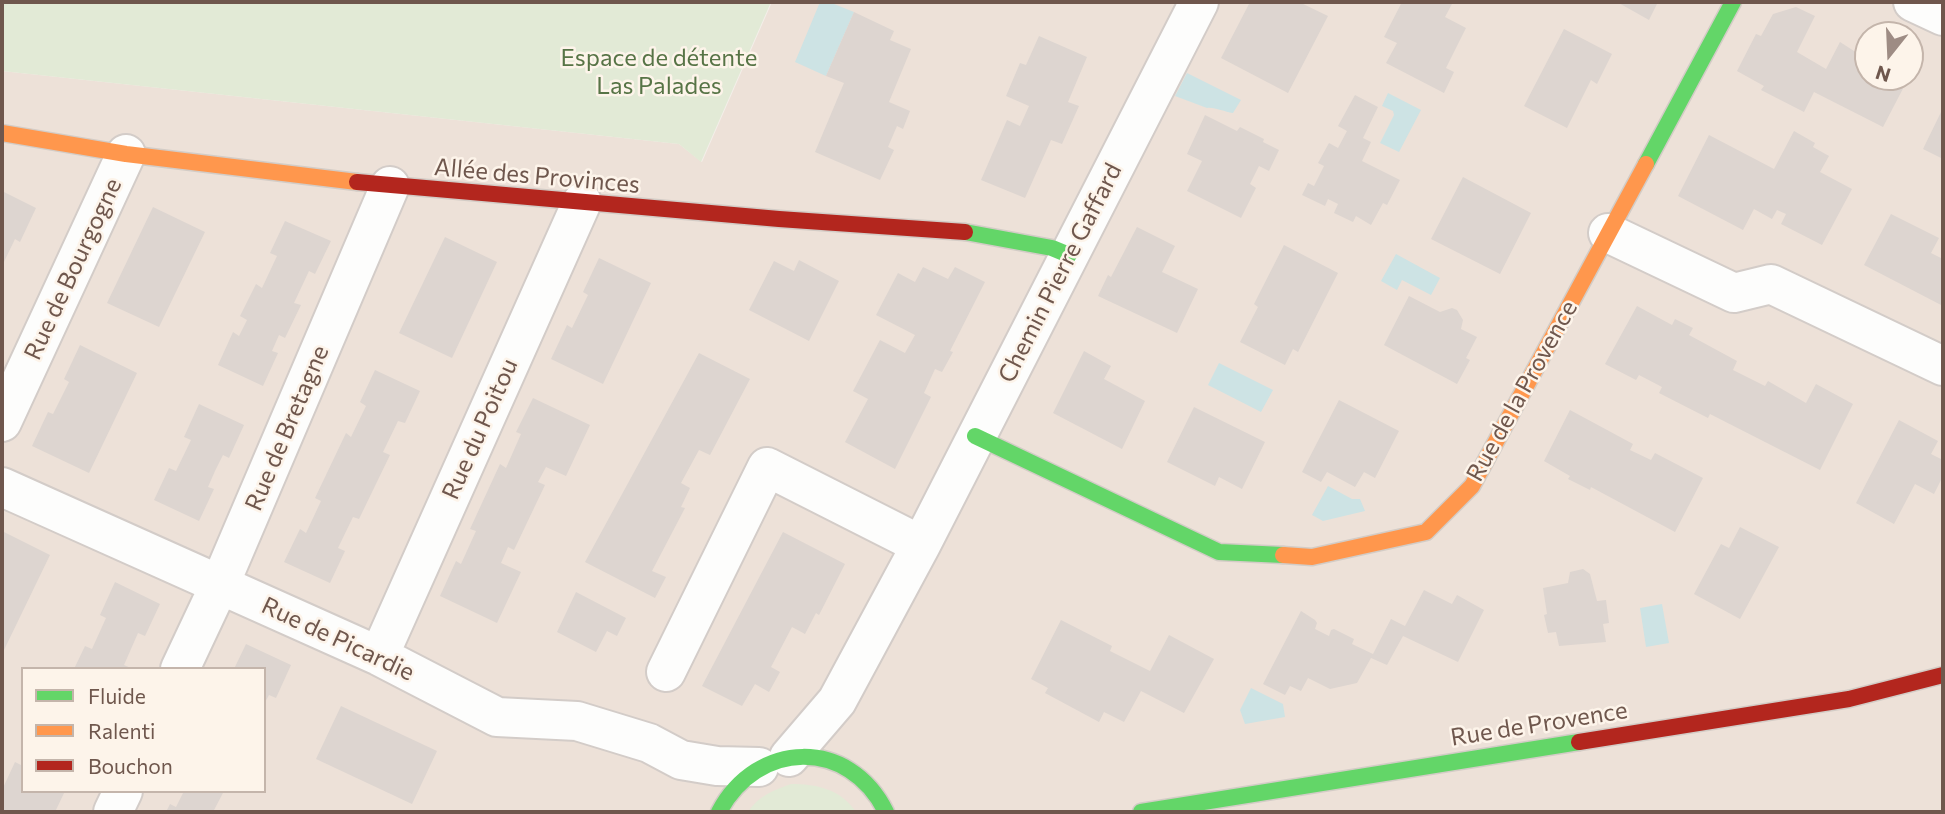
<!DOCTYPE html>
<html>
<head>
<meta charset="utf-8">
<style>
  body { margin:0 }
  #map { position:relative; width:1945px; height:814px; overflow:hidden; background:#f4efea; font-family:Commissioner,sans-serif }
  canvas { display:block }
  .frame { position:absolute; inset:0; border:4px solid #6f574d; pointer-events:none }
  .legend { position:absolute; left:21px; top:667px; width:245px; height:126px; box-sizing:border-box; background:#fdf4ea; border:2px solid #c4b5ab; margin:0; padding:9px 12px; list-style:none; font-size:21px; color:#6f574d }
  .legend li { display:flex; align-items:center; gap:14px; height:35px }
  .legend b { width:35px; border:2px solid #c4b5ab }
  .north { position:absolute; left:1854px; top:21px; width:70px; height:70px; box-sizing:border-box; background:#fdf4ea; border:2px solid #c4b5ab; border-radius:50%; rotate:198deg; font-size:19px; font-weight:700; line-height:28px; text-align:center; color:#6f574d }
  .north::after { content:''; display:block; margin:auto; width:24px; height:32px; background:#9e8c84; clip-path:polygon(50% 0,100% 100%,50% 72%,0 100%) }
</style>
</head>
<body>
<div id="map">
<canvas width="1945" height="814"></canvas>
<div class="frame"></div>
<ul class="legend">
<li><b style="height:9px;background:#63d668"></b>Fluide</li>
<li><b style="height:9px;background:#ff974d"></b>Ralenti</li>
<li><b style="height:9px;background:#b3261e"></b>Bouchon</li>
</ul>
<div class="north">N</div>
</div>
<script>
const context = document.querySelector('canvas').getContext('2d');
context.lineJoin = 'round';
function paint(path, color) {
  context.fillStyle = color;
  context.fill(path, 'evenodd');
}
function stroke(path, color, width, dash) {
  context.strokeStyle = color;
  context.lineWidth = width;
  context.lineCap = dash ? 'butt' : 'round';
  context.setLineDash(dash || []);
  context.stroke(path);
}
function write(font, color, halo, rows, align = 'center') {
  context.font = font + ' Commissioner,sans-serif';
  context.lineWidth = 5;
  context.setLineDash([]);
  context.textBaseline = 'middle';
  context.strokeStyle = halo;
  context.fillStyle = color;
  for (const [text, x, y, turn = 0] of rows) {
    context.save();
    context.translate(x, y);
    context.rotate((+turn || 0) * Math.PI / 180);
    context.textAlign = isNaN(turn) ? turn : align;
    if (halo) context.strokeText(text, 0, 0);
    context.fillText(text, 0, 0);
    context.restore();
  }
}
paint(new Path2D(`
  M772 2H1943V812H2V71L679 144 702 162ZM1868 35H1910V77H1868ZM23 669H264V791H23Z`), '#ede1d8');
paint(new Path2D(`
  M2 2H771L701 162 679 144 2 71Z
  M791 784C816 784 841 789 856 812H748C758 796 774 790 791 784Z`), '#e2ead6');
paint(new Path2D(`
  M820 2H829L854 12 826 76 795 62Z
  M1187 73 1241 100 1233 113C1224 112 1215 107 1207 108L1175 96Z
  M1388 93 1421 110 1399 152 1380 143 1394 115 1393 111 1382 106Z
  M1396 254 1440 278 1431 295 1402 280 1397 290 1381 281Z
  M1219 363 1273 390 1261 412 1208 385Z
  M1328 486 1352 499H1360L1365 511 1323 521 1312 515Z
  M1662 604 1669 643 1646 647 1640 608Z
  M1251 688 1283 704 1285 717 1245 724 1240 710Z`), '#cde3e4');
paint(new Path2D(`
  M1250 2H1299L1328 16 1288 93 1221 58Z
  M1402 2H1453L1445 17 1466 28 1446 68 1454 72 1444 93 1386 63 1397 43 1384 37Z
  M1617 2H1658L1649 20Z
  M1796 7 1815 16 1797 52 1826 69 1840 42 1868 60V77H1909L1883 127 1814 92 1804 112 1761 90 1764 86 1737 71 1756 34 1761 36 1773 14Z
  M854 12 894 31 890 40 911 49 889 102 910 111 903 129 897 126 888 147 894 150 880 180 815 152 844 83 826 76Z
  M1564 29 1612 54 1597 84 1591 80 1567 128 1524 106Z
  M1039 36 1087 57 1068 102 1079 106 1062 144 1051 140 1025 198 981 180 1007 120 1020 126 1029 106 1006 96 1020 63 1026 65Z
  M1355 95 1378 107 1363 138 1371 142 1362 161 1400 180 1387 205 1383 203 1371 225 1356 216 1353 222 1334 213 1338 204 1328 199 1325 206 1302 195 1308 183 1314 186 1324 166 1318 163 1329 143 1338 148 1347 131 1338 126Z
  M1943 108V159L1923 149Z
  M1205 115 1237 131 1240 127 1264 139 1263 142 1279 150 1269 171 1259 166 1250 184 1256 188 1241 218 1187 191 1202 161 1187 154Z
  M1794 131 1815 143 1813 147 1829 156 1820 172 1852 189 1822 245 1781 224 1786 214 1777 210 1772 219 1754 209 1743 230 1678 196 1709 135 1774 169Z
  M1463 177 1531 213 1500 274 1431 239Z
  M2 191 36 208 20 242 15 239 2 266Z
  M153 207 205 232 159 327 107 303Z
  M1891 214 1939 238 1931 253 1943 259V306L1864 265Z
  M285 221 331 241 315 274 309 271 294 303 301 305 285 338 279 335 272 351 278 353 263 386 218 365 233 332 239 336 247 320 240 316 256 284 262 288 277 256 270 253Z
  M1137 227 1175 246 1162 272 1198 289 1177 333 1098 296 1108 275 1111 277Z
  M445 237 497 262 452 358 399 333Z
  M1284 245 1338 273 1298 352 1293 349 1285 365 1240 342 1258 307 1254 304Z
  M599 258 651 283 603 384 551 359 567 325 572 328 588 295 583 292Z
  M799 260 839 281 809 341 749 310 774 261 794 271Z
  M923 267 948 279 955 267 985 282 950 351 953 352 942 372 935 369 924 393 931 397 895 469 845 442 868 399 853 391 880 340 905 353 915 335 876 315 898 273 915 282Z
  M1409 296 1440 312 1452 308 1457 310 1463 320 1461 329 1477 337 1466 358 1470 360 1457 384 1384 345Z
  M1637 306 1672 325 1675 319 1693 328 1689 335 1737 361 1733 370 1765 386 1768 381 1806 403 1816 384 1853 404 1820 470 1710 414 1708 418 1659 393 1662 387 1639 375 1636 380 1605 364Z
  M80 345 137 373 89 473 32 446 48 412 53 414 69 382 64 379Z
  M1084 351 1111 366 1104 379 1145 401 1122 449 1053 413Z
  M699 353 750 379 710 455 699 450 681 483 690 488 681 507 685 508 652 571 666 577 655 598 585 562Z
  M375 370 420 391 405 423 398 421 383 452 390 455 359 519 353 517 338 548 345 551 330 583 284 562 300 529 306 533 321 501 315 498 346 433 351 437 366 406 360 402Z
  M533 398 590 425 566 476 546 467 538 482 545 485 514 550 508 547 501 563 521 572 497 623 440 596 456 561 461 564 476 531 470 529 500 464 506 468 521 434 516 432Z
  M1339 400 1399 431 1375 478 1364 472 1355 487 1327 472 1321 482 1302 472Z
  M199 404 244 425 229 458 223 455 215 471 208 487 214 489 199 521 154 500 169 468 176 471 191 440 184 437Z
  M1194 407 1265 442 1242 489 1219 477 1215 486 1167 462Z
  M1570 410 1633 444 1630 450 1651 460 1655 453 1703 478 1675 532 1591 487 1590 490 1568 479 1570 476 1544 461Z
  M1899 420 1938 441 1931 454 1943 460V476L1934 494 1915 484 1894 524 1856 503Z
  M1740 527 1779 547 1740 619 1694 594 1721 544 1729 548Z
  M2 531 50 555 4 650 2 649Z
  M783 532 845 564 819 615 816 613 805 634 792 627 771 667 780 672 769 692 755 684 742 706 702 686Z
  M1583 569 1590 574 1597 601 1606 600 1609 623 1603 624 1606 642 1559 646 1556 632 1548 633 1544 615 1547 614 1543 588 1568 583 1570 572Z
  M115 582 160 604 145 636 138 633 124 665 133 669H74L85 646 92 649 106 618 100 615Z
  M1424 590 1452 604 1457 595 1484 610 1458 662 1403 636 1387 665 1371 658 1357 683 1330 689 1308 678 1301 691 1290 686 1285 695 1263 684 1301 611 1315 620 1317 623 1315 629 1329 636 1331 630 1334 629 1354 639 1352 644 1373 654 1391 619 1405 626Z
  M576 592 626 618 617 636 607 631 596 652 557 632Z
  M1061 620 1112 646 1110 651 1150 671 1169 635 1214 659 1184 713 1141 691 1124 722 1104 712 1099 722 1045 693 1048 688 1031 679Z
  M246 644 291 665 276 698 269 695 264 704V669H234Z
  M341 706 437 751 412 804 316 759Z
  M15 762 23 766V791H65L55 812H2V790Z
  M184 791H224L213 812H166L170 804 176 807Z`), '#ddd5d0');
const street = new Path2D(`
  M1913 2 1943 16
  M1608 233 1734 293 1771 284 1943 366
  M2 422 126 154
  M2 487 379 656 497 717 577 721 649 743 681 760 717 766 759 767
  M379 656 582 202
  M180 669 220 584 390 186
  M666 672 767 467 921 545
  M789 757 837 701 921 545 1199 2
  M113 812 123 791`);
const fast = new Path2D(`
  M1646 164 1733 2
  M965 232 1052 248 1069 255
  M975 436 1219 552 1283 555
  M719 812C757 740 849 737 886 812
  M1141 812 1579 742`);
const slow = new Path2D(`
  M2 133 126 154 357 182
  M1283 555 1312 557 1426 532 1472 486 1646 164`);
const jam = new Path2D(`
  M357 182 779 219 965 232
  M1579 742 1849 699 1943 675`);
stroke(street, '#d3ccc8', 42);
stroke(fast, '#d3ccc6', 19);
stroke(slow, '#d3ccc6', 19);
stroke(jam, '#d3ccc6', 19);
stroke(street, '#fdfdfc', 38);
stroke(fast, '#63d668', 16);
stroke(slow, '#ff974d', 16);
stroke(jam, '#b3261e', 16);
write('24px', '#577446', '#fdf4ea', [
  ["Espace de détente",659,58],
  ["Las Palades",659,86]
]);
write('24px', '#6f574d', '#fdf4ea', [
  ["Allée des Provinces",537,176,5],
  ["Rue de Bourgogne",73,269,-65],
  ["Chemin Pierre Gaffard",1060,273,-63],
  ["Rue de la Provence",1522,391,-61],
  ["Rue de Bretagne",287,428,-67],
  ["Rue du Poitou",480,429,-66],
  ["Rue de Picardie",338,639,25],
  ["Rue de Provence",1539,724,-9]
]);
</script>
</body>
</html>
